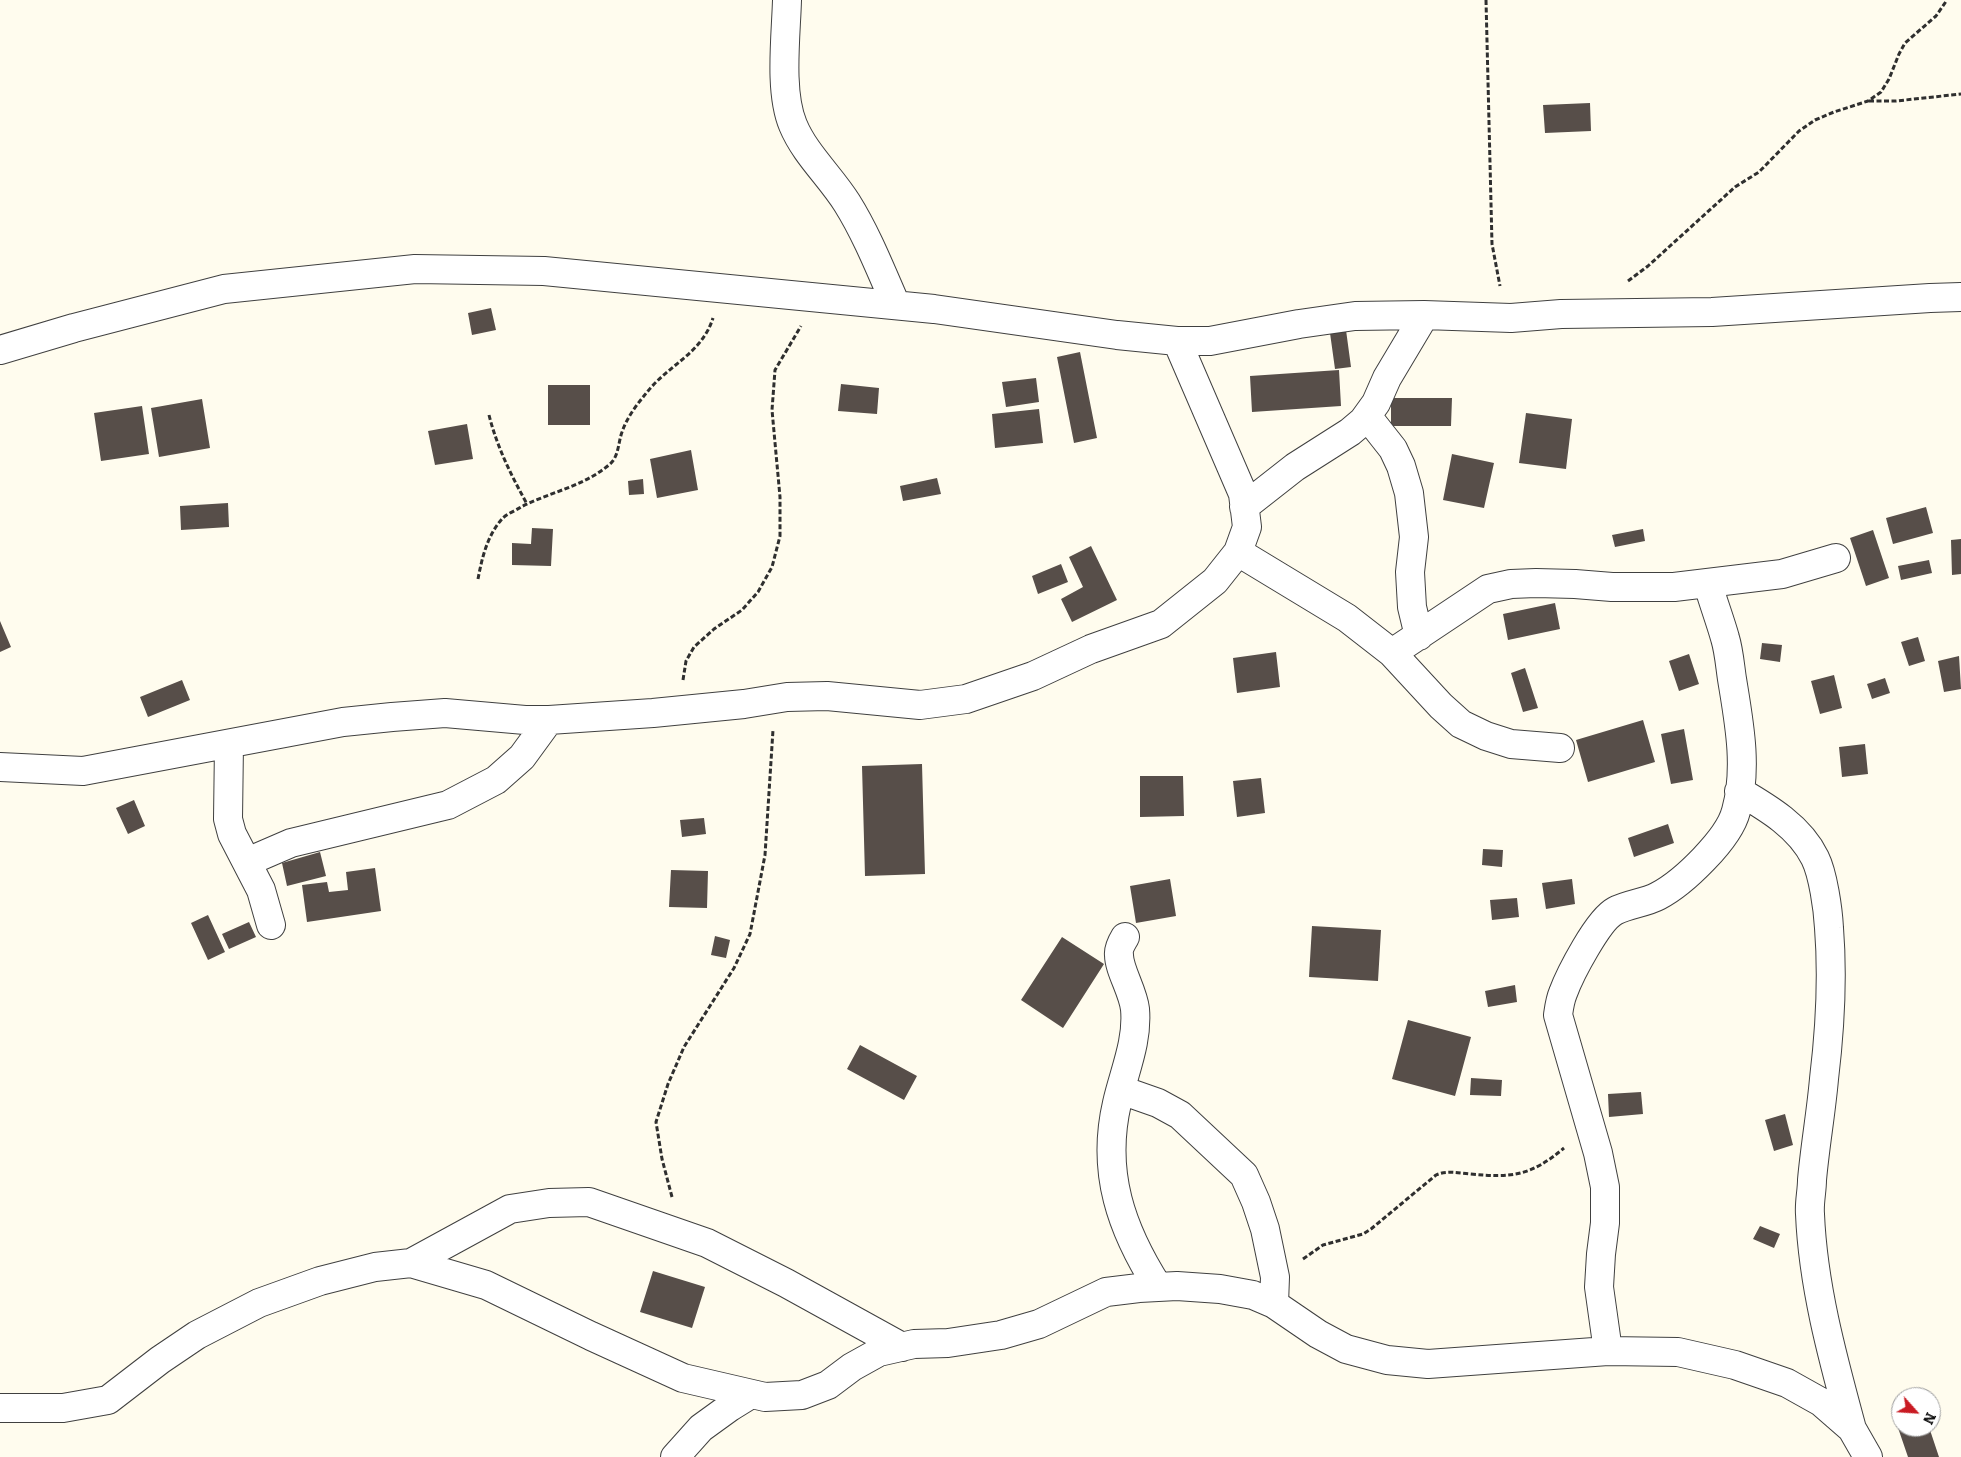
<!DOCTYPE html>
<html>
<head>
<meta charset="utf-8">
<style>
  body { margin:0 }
  #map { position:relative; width:1961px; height:1457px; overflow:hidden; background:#fffcee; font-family:Bitter,serif }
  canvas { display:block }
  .north { position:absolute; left:1891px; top:1387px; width:50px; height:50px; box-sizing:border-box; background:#fff; border:1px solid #9e9e9e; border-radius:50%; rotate:116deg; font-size:14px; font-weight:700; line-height:20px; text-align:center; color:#0d0d0d }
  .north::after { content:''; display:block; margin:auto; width:18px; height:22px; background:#c91a22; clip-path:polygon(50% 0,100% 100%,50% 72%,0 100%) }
</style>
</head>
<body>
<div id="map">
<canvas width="1961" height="1457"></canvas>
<div class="north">N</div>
</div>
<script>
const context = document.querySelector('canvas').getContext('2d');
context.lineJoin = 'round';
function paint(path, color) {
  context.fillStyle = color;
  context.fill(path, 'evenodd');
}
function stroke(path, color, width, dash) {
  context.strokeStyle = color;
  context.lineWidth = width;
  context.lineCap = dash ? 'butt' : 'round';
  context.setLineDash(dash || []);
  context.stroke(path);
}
paint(new Path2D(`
  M1590 103 1591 131 1545 133 1543 105Z
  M491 308 496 330 472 335 468 313Z
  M1346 330 1351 367 1335 369 1330 333Z
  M1080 352 1097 438 1074 443 1057 357Z
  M1339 370 1341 406 1252 412 1250 376Z
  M1036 378 1039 402 1006 407 1002 382Z
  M841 384 879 388 877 414 838 411Z
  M548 385H590V425H548Z
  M1391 398H1452L1451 426H1391Z
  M202 399 210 448 159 457 151 408Z
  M142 406 149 454 101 461 94 413Z
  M1039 409 1043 443 995 448 992 414Z
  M1526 413 1572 419 1566 469 1519 463Z
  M467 424 473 459 435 465 428 431Z
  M691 450 698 490 657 498 650 459Z
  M1452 454 1494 463 1484 508 1443 500Z
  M937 478 941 494 903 501 900 486Z
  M643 479 644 494 629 495 628 481Z
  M228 503 229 527 181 530 180 506Z
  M1926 507 1933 533 1893 544 1886 518Z
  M532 528 553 529 551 566 512 565V543L531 544Z
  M1643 529 1645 541 1615 547 1612 535Z
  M1873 530 1889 578 1866 586 1850 538Z
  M1961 539V574L1952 575 1951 540Z
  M1091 546 1117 600 1072 622 1061 599 1083 587 1069 557Z
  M1929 560 1932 573 1901 580 1898 566Z
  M1061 564 1068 582 1038 594 1032 576Z
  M1555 603 1560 629 1508 640 1503 614Z
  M0 621 11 647 0 652Z
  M1918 637 1925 661 1909 666 1901 642Z
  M1762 643 1782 645 1780 662 1760 659Z
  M1276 652 1280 687 1237 693 1233 658Z
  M1689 654 1699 684 1679 691 1669 661Z
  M1959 656 1961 689 1944 692 1938 661Z
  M1525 668 1538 708 1523 712 1511 673Z
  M1834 675 1842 708 1820 714 1811 681Z
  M1885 678 1890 693 1872 699 1867 684Z
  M182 680 190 700 148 717 140 697Z
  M1643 720 1655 762 1588 782 1576 740Z
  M1684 729 1693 780 1671 784 1661 734Z
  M1865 744 1868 774 1842 777 1839 747Z
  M922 764 925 874 865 876 862 766Z
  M1140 776H1183L1184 816 1140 817Z
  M1261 778 1265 813 1237 817 1233 781Z
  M134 800 145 826 128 834 116 808Z
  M704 818 706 834 682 837 680 820Z
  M1668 824 1674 843 1634 857 1628 838Z
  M1483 849 1503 850 1502 867 1482 865Z
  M320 852 326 876 287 886 282 863Z
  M375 868 381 911 307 922 302 885 327 882 329 892 348 890 346 872Z
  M671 870 708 871 707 908 669 907Z
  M1170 879 1176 916 1136 923 1130 886Z
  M1572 879 1575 904 1546 909 1542 883Z
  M1517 898 1519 917 1492 920 1490 900Z
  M208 915 225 952 208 960 191 923Z
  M249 922 256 937 229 949 222 934Z
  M1312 926 1381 930 1378 981 1309 977Z
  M715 936 730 940 726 958 711 955Z
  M1062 937 1104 964 1063 1028 1021 1000Z
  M1515 985 1517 1002 1488 1007 1485 991Z
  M1408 1020 1471 1037 1455 1096 1392 1079Z
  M860 1045 917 1076 904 1100 847 1069Z
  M1471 1078 1502 1080 1501 1096 1470 1095Z
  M1641 1092 1643 1114 1609 1117 1608 1094Z
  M1785 1114 1793 1145 1774 1151 1765 1120Z
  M1760 1226 1780 1234 1774 1248 1753 1239Z
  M653 1271 705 1287 692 1328 640 1312Z
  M1901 1420V1427H1929L1939 1457H1908L1896 1422Z`), '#574e49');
const minor = new Path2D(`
  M787 0C786 36 779 92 793 125 805 154 830 176 847 203 867 235 881 271 896 305
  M0 350 74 328 224 289 415 269 544 271 934 309 1117 335 1177 341H1210L1299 324 1355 316 1424 315 1511 318 1561 314 1712 312 1930 298 1961 297
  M1367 416 1393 449 1401 466 1409 493 1414 537 1410 572 1412 607 1419 636
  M1244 507 1295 467 1350 432 1363 421 1376 403 1387 378 1424 316
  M1238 552 1347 618 1392 653 1441 706 1461 724 1486 736 1511 744 1560 748
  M1392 653 1488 589 1511 584 1536 583 1575 584 1612 587H1674L1782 574 1836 558
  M229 744 228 819 232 834 261 890 271 925
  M0 767 83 771 343 722 392 717 445 713 525 720H549L653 713 744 704 787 697 827 696 920 705 966 699 1033 676 1091 649 1161 624 1215 581 1238 552 1247 527 1243 494 1177 341
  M1739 791C1768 808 1800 827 1815 858 1823 874 1828 909 1829 928 1833 978 1830 1029 1824 1079 1821 1113 1815 1146 1812 1180 1812 1191 1809 1203 1810 1214 1813 1287 1833 1359 1852 1429
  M247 862 291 843 448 805 496 780 522 757 549 720
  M1125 937C1122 942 1118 949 1119 955 1119 970 1133 991 1135 1009 1138 1042 1124 1072 1117 1103 1101 1172 1121 1229 1158 1287
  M1121 1090 1158 1103 1180 1115 1244 1175 1256 1202 1265 1229 1275 1277 1274 1304
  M411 1263 510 1209 549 1203 589 1202 707 1243 786 1283 902 1347
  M1608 1351 1599 1287 1601 1254 1605 1223V1187L1598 1153 1558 1015C1559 1008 1560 1000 1563 993 1570 974 1598 920 1615 911 1628 904 1645 903 1658 896 1683 883 1729 839 1736 811 1748 768 1739 722 1732 679 1730 666 1729 651 1725 638 1720 620 1713 602 1708 584
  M0 1408H63L108 1400 160 1360 197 1335 259 1303 320 1281 375 1267 411 1263 486 1285 591 1336 683 1378 765 1397 802 1395 828 1385 852 1367 879 1352 914 1344 948 1343 1001 1335 1039 1324 1106 1292 1139 1288 1177 1286 1220 1289 1253 1295 1274 1304 1318 1334 1346 1349 1387 1360 1428 1364 1608 1351 1678 1352 1735 1365 1787 1383 1821 1402 1852 1429 1868 1457
  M675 1457 701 1428 730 1407 751 1394`);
stroke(minor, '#404040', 30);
stroke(new Path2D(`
  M1486 0 1492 244 1500 286
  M1869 101H1896L1961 94
  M1628 281 1648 266 1735 187 1759 172 1799 131 1815 120 1834 112 1868 101 1881 92 1889 79 1899 54 1905 43 1936 16 1947 0
  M489 415C497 447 511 475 527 504
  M478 579C482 558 487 536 502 519 506 514 515 511 521 507 550 492 585 486 610 464 619 456 618 443 622 432 627 417 638 403 648 391 670 364 702 353 713 318
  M683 680 686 661 694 647 714 629 742 610 758 592 772 567 780 536V497L772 410 775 370 801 326
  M672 1197 662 1159 656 1122 668 1084 684 1047 734 968 750 934 765 855 773 730
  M1303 1259 1323 1245 1363 1234 1371 1229 1436 1175C1447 1170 1458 1173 1470 1174 1512 1178 1531 1176 1564 1148`), '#2f2f2f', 3, [5, 2.5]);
stroke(minor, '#fff', 28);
</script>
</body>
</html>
